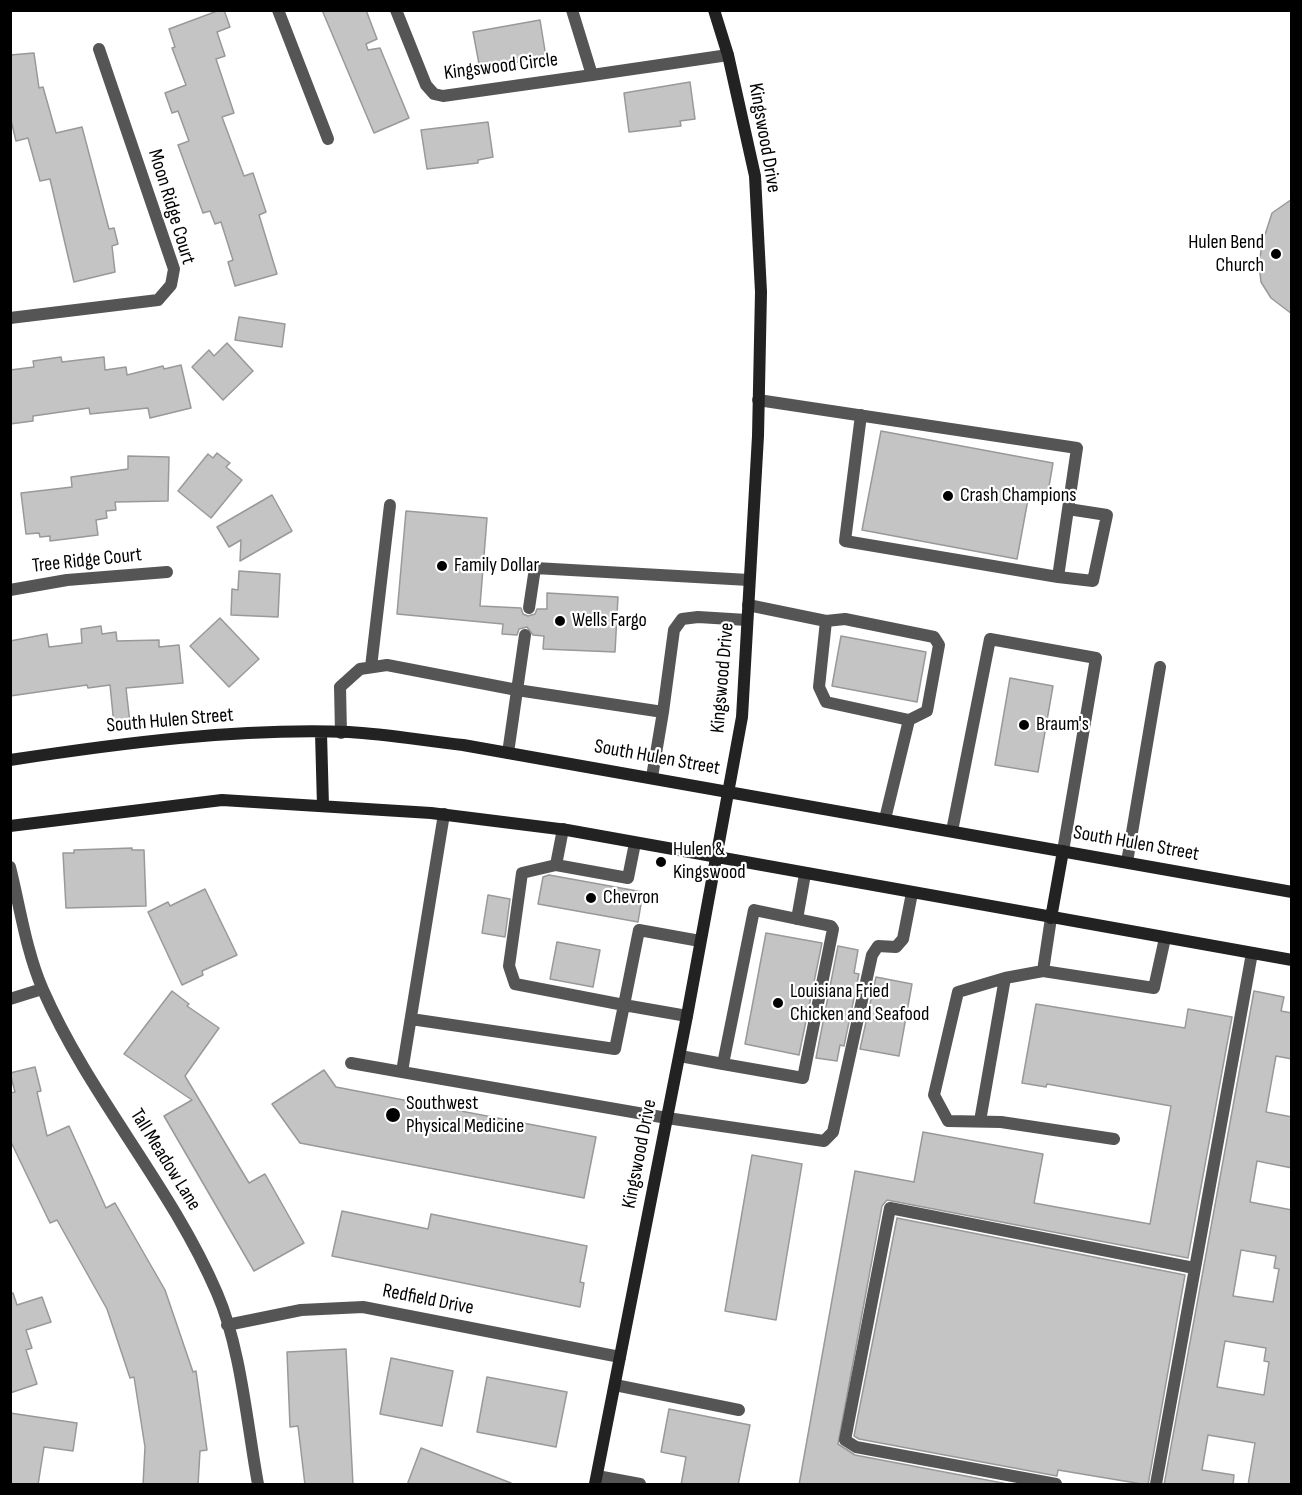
<!DOCTYPE html>
<html>
<head>
<meta charset="utf-8">
<style>
  body { margin:0 }
  #map { position:relative; width:1302px; height:1495px; overflow:hidden; background:#fff; font-family:"Sofia Sans Condensed",sans-serif }
  canvas { display:block }
  .frame { position:absolute; inset:0; border:12px solid #000; pointer-events:none }
</style>
</head>
<body>
<div id="map">
<canvas width="1302" height="1495"></canvas>
<div class="frame"></div>
</div>
<script>
const context = document.querySelector('canvas').getContext('2d');
context.lineJoin = 'round';
function paint(path, color) {
  context.fillStyle = color;
  context.fill(path, 'evenodd');
}
function stroke(path, color, width, dash) {
  context.strokeStyle = color;
  context.lineWidth = width;
  context.lineCap = dash ? 'butt' : 'round';
  context.setLineDash(dash || []);
  context.stroke(path);
}
function write(font, color, halo, rows, align = 'center') {
  context.font = font + ' "Sofia Sans Condensed",sans-serif';
  context.lineWidth = 4.5;
  context.setLineDash([]);
  context.textBaseline = 'middle';
  context.strokeStyle = halo;
  context.fillStyle = color;
  for (const [text, x, y, turn = 0] of rows) {
    context.save();
    context.translate(x, y);
    context.rotate((+turn || 0) * Math.PI / 180);
    context.textAlign = isNaN(turn) ? turn : align;
    if (halo) context.strokeText(text, 0, 0);
    context.fillText(text, 0, 0);
    context.restore();
  }
}
const building = new Path2D(`
  M220 10H224L230 27 217 32 225 56 216 59 234 113 222 117 244 176 253 173 266 212 259 215 277 274 235 286 228 262 233 260 221 222 215 224 210 211 203 213 178 145 189 141 178 111 172 113 165 93 186 85 172 48 175 47 169 29Z
  M322 10H366L377 39 366 44 368 50 380 48 409 118 374 133Z
  M540 20 546 57 480 69 473 32Z
  M34 53 39 88 43 87 56 133 82 127 109 229 114 228 118 244 112 246 115 272 74 282 50 179 40 181 28 138 16 141 10 116V55Z
  M690 82 695 119 680 121 681 126 629 132 624 93Z
  M488 122 493 157 478 160V163L427 169 421 130Z
  M1292 199V314L1271 298 1261 282 1259 265 1262 244 1272 213Z
  M239 317 285 324 282 347 235 340Z
  M227 343 253 371 223 400 192 367 209 350 214 356Z
  M61 357 62 362 104 357 105 370 126 367 127 375 163 366 164 369 181 365 191 408 150 418 148 408 90 414 89 408 33 416V421L10 424V370L34 367 33 361Z
  M881 431 1053 463 1047 498 1029 494 1017 559 862 530Z
  M217 453 230 463 226 467 242 480 211 518 178 491 208 454 213 458Z
  M128 456 169 457 168 501 115 502 116 510 106 511 107 518 96 520 98 535 50 541V536L40 537 39 533 26 534 21 493 72 487 71 477 128 469Z
  M272 495 292 531 240 561 241 540 229 547 217 527Z
  M406 511 487 518 480 606 521 608 523 614 528 616 535 614 537 609H547V593L618 597 615 652 543 649 544 636 533 635 527 627 519 629 517 635 502 634 503 624 397 614Z
  M239 571 280 574 278 617 231 615 232 589 238 590Z
  M220 618 259 659 229 687 190 646Z
  M101 626 102 634 116 632 117 641 159 640V647L179 645 183 683 126 688 130 723 114 725 110 685 88 688 87 685 10 696V641L47 634 49 647 82 643 81 629Z
  M841 636 926 652 917 702 832 686Z
  M1010 678 1053 686 1038 772 995 765Z
  M132 848V850H144L146 906 66 908 63 853H74V850Z
  M549 875 643 892 638 922 538 904 543 877Z
  M205 889 237 955 202 971 203 975 182 985 148 912 168 902 170 906Z
  M488 895 510 899 505 937 482 933Z
  M766 933 822 943 799 1055 745 1044Z
  M557 942 600 950 593 987 550 979Z
  M838 946 858 950 854 973 859 974 844 1046 840 1045 837 1061 816 1058Z
  M876 977 912 984 899 1056 860 1049Z
  M172 991 189 1004 187 1006 219 1028 185 1076 249 1183 265 1174 304 1243 254 1271 164 1116 192 1100 124 1054Z
  M1254 991 1284 997 1281 1011 1292 1013V1059L1276 1056 1266 1112 1292 1117V1168L1257 1161 1250 1202 1292 1210V1485H1248L1255 1443 1208 1435 1202 1470 1234 1475 1233 1485H1164ZM1241 1250 1276 1256 1274 1268 1279 1269 1273 1302 1233 1296ZM1225 1341 1266 1348 1264 1361 1269 1362 1264 1395 1217 1387Z
  M1036 1004 1185 1028 1188 1009 1232 1017 1188 1258 887 1200 882 1206 838 1444 855 1455 1013 1485H799L855 1171 914 1182 923 1132 1043 1154 1034 1203 1150 1224 1171 1106 1047 1084 1046 1087 1022 1083Z
  M35 1067 41 1091 37 1092 47 1136 69 1126 106 1208 115 1203 165 1290 193 1372 196 1371 207 1450 200 1451 198 1485H143L145 1447 134 1377 130 1378 107 1309 57 1220 50 1223 10 1140V1093L15 1092 10 1073Z
  M324 1070 336 1087 596 1137 584 1198 300 1143 272 1104Z
  M752 1155 802 1164 776 1320 725 1311Z
  M342 1211 428 1229 431 1214 587 1246 580 1282 584 1283 580 1307 332 1256Z
  M897 1218 1185 1275 1148 1485 1058 1470 1057 1476 859 1439 854 1436Z
  M10 1293H13L17 1305 42 1297 51 1322 26 1330 32 1348 26 1350 37 1384 10 1393Z
  M346 1349 353 1485H305L298 1426 290 1427 287 1352Z
  M391 1358 453 1371 442 1426 380 1414Z
  M487 1377 567 1392 556 1447 477 1432Z
  M669 1409 750 1425 738 1485H681L686 1457 661 1452Z
  M10 1413 77 1423 73 1451 44 1447 38 1485H10Z
  M421 1448 511 1483V1485H407Z`);
paint(building, '#c4c4c4');
stroke(building, '#999', 1.5);
stroke(new Path2D(`
  M278 10 328 139
  M396 10 426 85 434 94 443 96 592 75 572 10
  M758 400 1077 448 1058 577 845 541 861 415
  M1058 577 1093 581 1107 515 1068 509
  M748 605 826 621 845 619 934 637 939 645 927 711 909 720 885 819
  M529 608 535 568 749 580
  M826 621 819 687 826 702 909 720
  M371 667 390 505
  M663 712 674 630 682 619 698 617 747 620
  M341 733 340 687 360 669 387 665 517 690 663 712 652 777
  M508 753 525 635
  M444 814 402 1072 667 1118 824 1141 833 1132 872 955 878 946 896 947 903 939 912 893
  M563 829 556 865 628 878 635 843
  M952 831 990 639 1096 658 1063 851
  M1127 862 1160 667
  M754 910 831 926 833 929 803 1078 723 1064Z
  M1051 918 1043 971 1005 978 958 992 934 1095 948 1121 1001 1122 1114 1139
  M797 919 805 874
  M1043 971 1154 988 1165 938
  M687 1016 624 1005 639 930 700 941
  M411 1019 615 1049 624 1005 515 984 509 966 522 873 556 865
  M680 1056 723 1064
  M351 1063 402 1072
  M980 1121 1005 978
  M615 1385 739 1410
  M597 1476 640 1484
  M1056 1484 856 1447 845 1440 890 1208 1194 1268
  M1156 1484 1252 953`), '#555', 12);
stroke(new Path2D(`
  M592 75 728 55
  M10 318 158 300 171 285 174 269 99 49
  M10 590 67 580 167 572
  M10 867C20 907 26 951 43 990 90 1097 171 1186 217 1293 241 1348 247 1425 258 1484
  M10 999 42 989
  M227 1325 301 1310 363 1307 620 1357`), '#555', 12);
stroke(new Path2D(`
  M321 733 323 806
  M10 760C122 743 236 728 349 732 387 734 425 741 463 745L1292 892
  M10 826 222 800 431 813 567 830 1292 960
  M1051 918 1063 851
  M595 1484 687 1016 742 717 758 436 761 292 755 176 728 55 714 10`), '#222', 12);
for (const [x, y, r, color] of [
  [1276,254,6,"#000"],
  [948,496,6,"#000"],
  [442,566,6,"#000"],
  [560,621,6,"#000"],
  [1024,725,6,"#000"],
  [661,862,6,"#000"],
  [591,898,6,"#000"],
  [778,1003,6,"#000"],
  [393,1115,8,"#000"]
]) {
  const dot = new Path2D();
  dot.arc(x, y, r, 0, 2 * Math.PI);
  context.fillStyle = color;
  context.fill(dot);
  stroke(dot, '#fff', 2);
}
write('20px', '#000', '#fff', [
  ["Kingswood Circle",501,67,-7],
  ["Kingswood Drive",764,138,80],
  ["Moon Ridge Court",171,207,73],
  ["Tree Ridge Court",87,561,-6],
  ["Kingswood Drive",723,678,-85],
  ["South Hulen Street",170,721,-5],
  ["South Hulen Street",657,758,10],
  ["South Hulen Street",1136,844,10],
  ["Kingswood Drive",640,1154,-79],
  ["Tall Meadow Lane",165,1160,58],
  ["Redfield Drive",428,1300,11]
]);
write('20px', '#000', '#fff', [
  ["Hulen Bend",1264,243,"right"],
  ["Church",1264,266,"right"],
  ["Crash Champions",960,496],
  ["Family Dollar",454,566],
  ["Wells Fargo",572,621],
  ["Braum's",1036,725],
  ["Hulen &",673,850],
  ["Kingswood",673,873],
  ["Chevron",603,898],
  ["Louisiana Fried",790,992],
  ["Chicken and Seafood",790,1015],
  ["Southwest",406,1104],
  ["Physical Medicine",406,1127]
], 'left');
</script>
</body>
</html>
